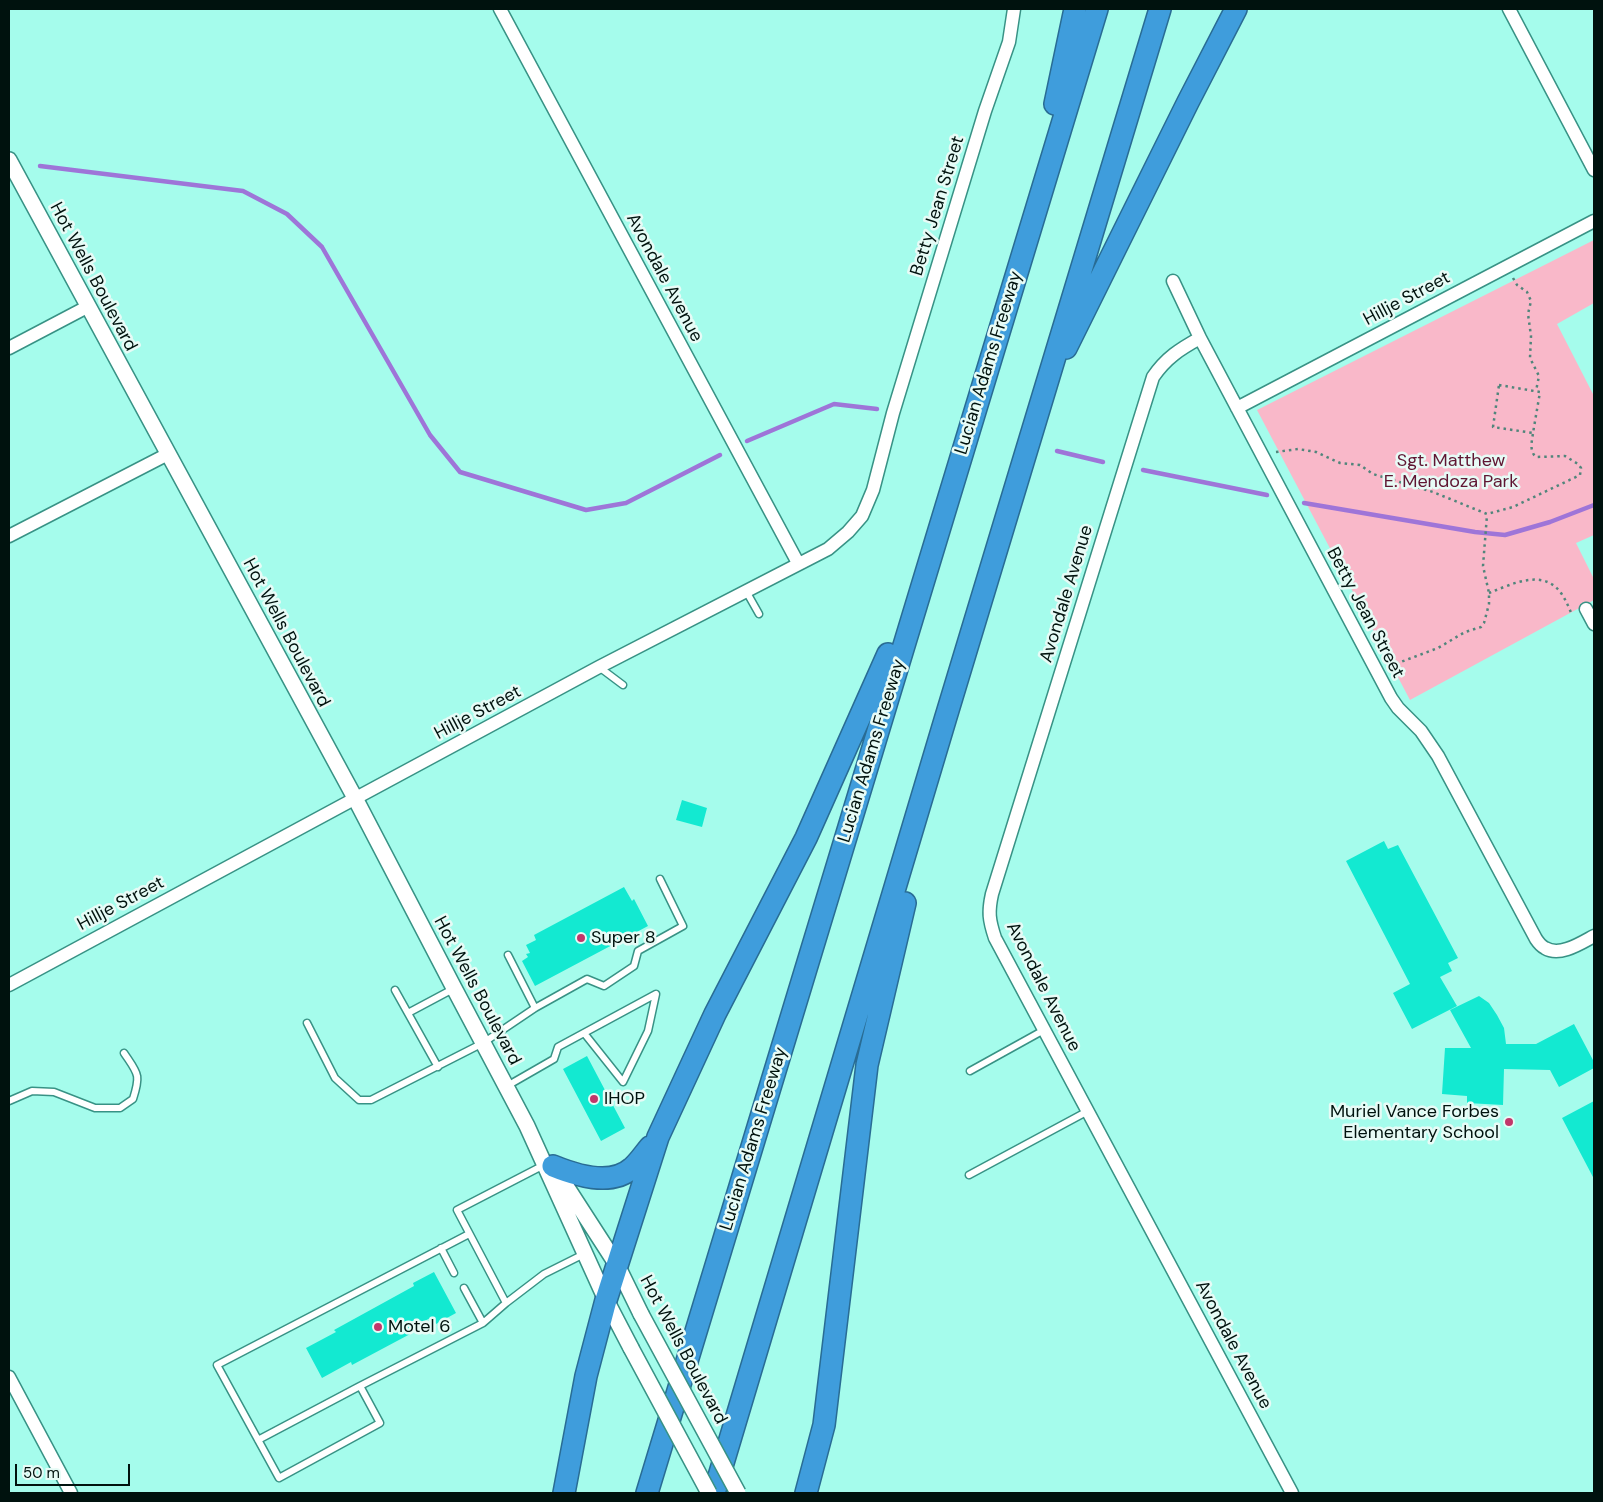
<!DOCTYPE html>
<html>
<head>
<meta charset="utf-8">
<style>
  body { margin:0 }
  #map { position:relative; width:1603px; height:1502px; overflow:hidden; background:#a5fcec; font-family:"DM Sans",sans-serif }
  canvas { display:block }
  .frame { position:absolute; inset:0; border:10px solid #00120e; pointer-events:none }
  .scale { position:absolute; left:15px; top:1464px; width:115px; height:22px; box-sizing:border-box; border:2px solid #00120e; border-top:0; padding-left:6px; font-size:15px; line-height:18px; white-space:nowrap; color:#00120e; -webkit-text-stroke:4px #e7fbf6; paint-order:stroke }
</style>
</head>
<body>
<div id="map">
<canvas width="1603" height="1502"></canvas>
<div class="frame"></div>
<div class="scale">50 m</div>
</div>
<script>
const context = document.querySelector('canvas').getContext('2d');
context.lineJoin = 'round';
function paint(path, color) {
  context.fillStyle = color;
  context.fill(path, 'evenodd');
}
function stroke(path, color, width, dash) {
  context.strokeStyle = color;
  context.lineWidth = width;
  context.lineCap = dash ? 'butt' : 'round';
  context.setLineDash(dash || []);
  context.stroke(path);
}
function write(font, color, halo, rows, align = 'center') {
  context.font = font + ' "DM Sans",sans-serif';
  context.lineWidth = 5;
  context.setLineDash([]);
  context.textBaseline = 'middle';
  context.strokeStyle = halo;
  context.fillStyle = color;
  for (const [text, x, y, turn = 0] of rows) {
    context.save();
    context.translate(x, y);
    context.rotate((+turn || 0) * Math.PI / 180);
    context.textAlign = isNaN(turn) ? turn : align;
    if (halo) context.strokeText(text, 0, 0);
    context.fillText(text, 0, 0);
    context.restore();
  }
}
paint(new Path2D(`
  M1594 240V303L1557 324 1594 396V535L1576 543 1594 579V600L1410 700 1257 410Z`), '#f9b8c9');
stroke(new Path2D(`
  M40 166 243 191 287 214 322 247 430 435 460 472 586 510 626 503 720 455
  M747 441 834 404 877 409
  M1057 451 1103 462
  M1143 470 1267 495
  M1304 503 1475 532 1505 535 1550 522 1594 505`), '#9e75d8', 4.5);
paint(new Path2D(`
  M682 800 707 808 702 827 676 820Z
  M1384 841 1388 849 1398 845 1458 958 1448 963 1452 971 1440 977 1457 1006 1412 1029 1393 993 1410 984 1346 861Z
  M624 887 632 901 634 899 648 926 535 986 522 961 528 957 526 954 530 953 526 945 536 940 534 935Z
  M1479 996 1489 1003 1497 1015 1504 1028 1506 1044H1536L1574 1024 1594 1062V1068L1559 1087 1550 1070 1504 1069 1503 1105 1467 1103V1096L1442 1094 1445 1048H1471L1450 1010Z
  M587 1056 625 1128 601 1141 563 1069Z
  M1594 1101V1179L1562 1118Z
  M434 1272 456 1313 436 1324 432 1317 410 1329 412 1333 352 1365 351 1362 322 1378 306 1348 336 1332 334 1330 414 1286 413 1283Z`), '#13e9d1');
const service = new Path2D(`
  M746 591 759 614
  M599 667 623 685
  M508 955 535 1008
  M395 990 438 1067
  M408 1013 453 989
  M307 1023 335 1078 359 1100H371L483 1043 535 1008 587 979 604 986 634 966 638 951 683 926 660 879
  M970 1071 1044 1030
  M507 1086 554 1059 558 1047 656 994 648 1031 623 1082 584 1033
  M9 1101 32 1091 54 1092 95 1108H120L133 1099C141 1074 138 1074 124 1053
  M544 1165 457 1210 506 1303 544 1274 584 1254
  M969 1175 1088 1111
  M469 1234 217 1365 279 1478 380 1423 360 1386 483 1323 506 1303
  M441 1248 454 1273
  M464 1288 483 1323
  M258 1440 360 1386`);
const minor = new Path2D(`
  M500 9 798 563
  M1509 9 1594 170
  M1173 281 1200 338 1391 698 1398 708 1421 731 1438 756 1536 939C1538 942 1541 946 1545 948 1560 957 1581 943 1594 936
  M1200 338C1180 349 1166 358 1153 377L992 894C988 912 989 920 995 938L1292 1493
  M9 348 87 307
  M1237 408 1594 221
  M9 536 168 454
  M1586 609 1594 624
  M9 985 599 667 828 549 848 532 862 516 873 490 893 413 985 111 1009 42 1014 9
  M9 1377 71 1493`);
const tertiary = new Path2D(`
  M9 160 355 798 454 988 527 1126 606 1300 631 1348
  M555 1169 617 1265 641 1314`);
const motorway = new Path2D(`
  M1055 104 1075 9
  M1066 348 1188 102 1236 9
  M553 1166C575 1175 611 1187 632 1168 639 1162 644 1154 650 1147
  M564 1493 586 1376 606 1300 658 1137 715 1014 806 838 888 654
  M647 1493 1097 9
  M714 1493C863 998 1008 503 1160 9
  M806 1493 824 1425 867 1065 905 903`);
stroke(service, '#389285', 9);
stroke(minor, '#389285', 15);
stroke(tertiary, '#389285', 18);
stroke(motorway, '#296c94', 24);
stroke(new Path2D(`
  M1513 278 1517 285 1527 292 1531 301 1528 314 1531 336 1530 358 1539 376 1536 391
  M1499 385 1540 392 1533 433 1493 427Z
  M1276 452 1298 449 1316 452 1340 463 1360 465 1373 474 1433 492 1487 514 1513 507 1580 475 1581 468 1578 464 1565 456 1536 457C1529 451 1532 441 1533 433
  M1489 593C1512 584 1543 568 1561 593 1566 600 1569 608 1572 615
  M1390 666 1438 648 1465 632 1481 627 1484 623 1489 604V593L1483 566 1487 515`), '#51857b', 2.5, [2.5, 4]);
stroke(service, '#fff', 6);
stroke(minor, '#fff', 12);
stroke(tertiary, '#fff', 15);
stroke(motorway, '#3f9ddc', 21);
const tertiaryBridge = new Path2D(`
  M641 1314 738 1493
  M631 1348 709 1493`);
stroke(tertiaryBridge, '#389285', 18, []);
stroke(tertiaryBridge, '#fff', 15);
for (const [x, y, r, color] of [
  [581,938,5,"#c1366b"],
  [594,1099,5,"#c1366b"],
  [1509,1122,5,"#c1366b"],
  [378,1327,5,"#c1366b"]
]) {
  const dot = new Path2D();
  dot.arc(x, y, r, 0, 2 * Math.PI);
  context.fillStyle = color;
  context.fill(dot);
  stroke(dot, '#e7fbf6', 2);
}
write('18px', '#00120e', '#e7fbf6', [
  ["Betty Jean Street",938,206,-73],
  ["Hot Wells Boulevard",93,277,62],
  ["Avondale Avenue",664,278,62],
  ["Hillje Street",1407,299,-28],
  ["Lucian Adams Freeway",989,363,-73],
  ["Avondale Avenue",1067,594,-73],
  ["Betty Jean Street",1365,613,62],
  ["Hot Wells Boulevard",286,633,62],
  ["Hillje Street",478,713,-28],
  ["Lucian Adams Freeway",872,751,-73],
  ["Hillje Street",121,904,-28],
  ["Avondale Avenue",1043,987,63],
  ["Hot Wells Boulevard",477,991,62],
  ["Lucian Adams Freeway",754,1139,-73],
  ["Avondale Avenue",1233,1345,62],
  ["Hot Wells Boulevard",683,1350,62]
]);
write('18px', '#5f1632', '#e7fbf6', [
  ["Sgt. Matthew",1451,461],
  ["E. Mendoza Park",1451,482]
]);
write('18px', '#00120e', '#e7fbf6', [
  ["Super 8",591,938],
  ["IHOP",604,1099],
  ["Muriel Vance Forbes",1499,1112,"right"],
  ["Elementary School",1499,1133,"right"],
  ["Motel 6",388,1327]
], 'left');
</script>
</body>
</html>
